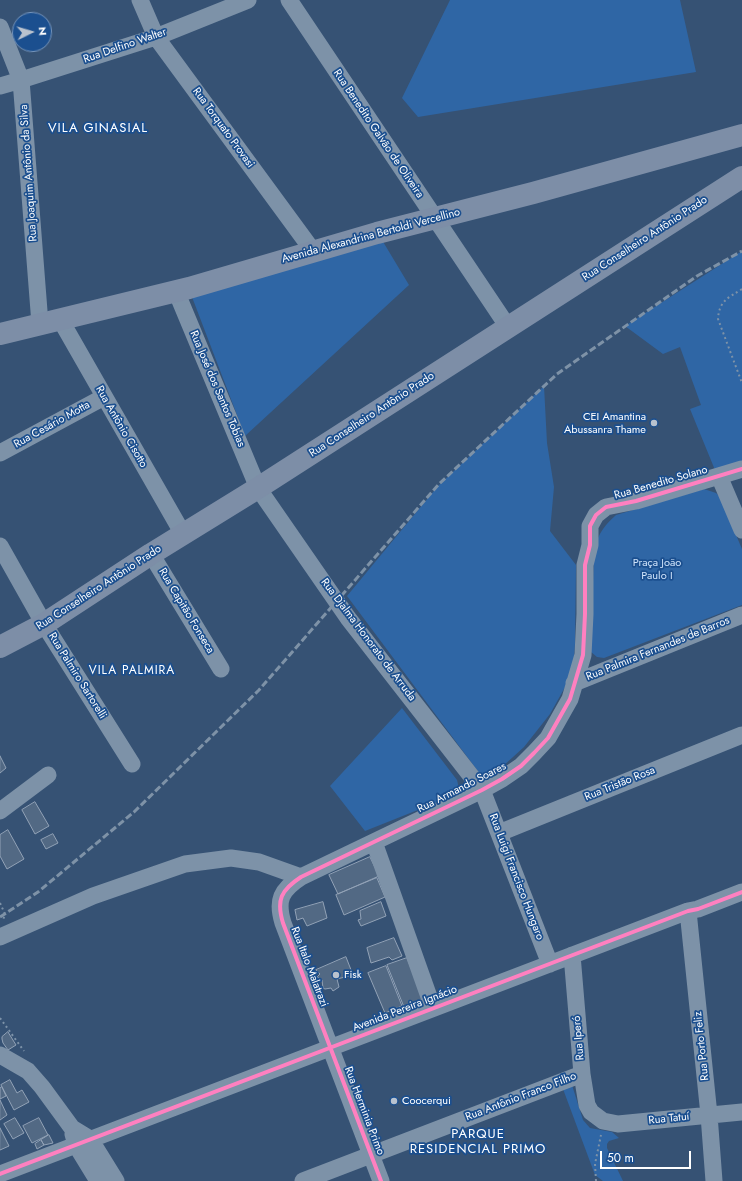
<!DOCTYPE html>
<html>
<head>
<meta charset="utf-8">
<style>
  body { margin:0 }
  #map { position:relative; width:742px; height:1181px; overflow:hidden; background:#365274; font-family:Jost,sans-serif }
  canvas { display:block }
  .north { position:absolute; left:12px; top:12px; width:40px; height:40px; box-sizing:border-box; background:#1b4f8f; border:1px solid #7695bc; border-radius:50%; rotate:85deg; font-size:11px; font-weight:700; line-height:16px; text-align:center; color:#fff }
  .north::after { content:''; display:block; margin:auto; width:14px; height:18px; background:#b9c2ce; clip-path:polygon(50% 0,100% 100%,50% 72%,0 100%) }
  .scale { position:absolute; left:600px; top:1151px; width:91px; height:18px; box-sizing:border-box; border:2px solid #fff; border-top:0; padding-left:5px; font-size:12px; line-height:14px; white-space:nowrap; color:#fff; -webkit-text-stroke:3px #1b4f8f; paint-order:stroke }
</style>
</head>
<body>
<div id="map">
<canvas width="742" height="1181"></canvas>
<div class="north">N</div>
<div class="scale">50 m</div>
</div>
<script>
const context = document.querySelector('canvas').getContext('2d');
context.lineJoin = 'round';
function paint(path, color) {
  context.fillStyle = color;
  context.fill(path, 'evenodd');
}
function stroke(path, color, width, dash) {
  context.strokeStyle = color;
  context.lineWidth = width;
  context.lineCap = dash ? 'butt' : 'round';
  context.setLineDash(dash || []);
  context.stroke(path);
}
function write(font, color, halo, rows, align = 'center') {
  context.font = font + ' Jost,sans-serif';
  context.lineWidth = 3.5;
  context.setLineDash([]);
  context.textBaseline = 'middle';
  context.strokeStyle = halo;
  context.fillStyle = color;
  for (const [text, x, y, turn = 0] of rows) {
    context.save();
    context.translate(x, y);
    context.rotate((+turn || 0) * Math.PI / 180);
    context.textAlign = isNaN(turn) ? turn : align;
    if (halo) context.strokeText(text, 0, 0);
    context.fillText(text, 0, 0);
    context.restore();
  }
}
paint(new Path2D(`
  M450 0H680L696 72 418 117 402 98Z
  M382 240 409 285 245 436 192 297Z
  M742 251V462L715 470 690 409 701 405 680 347 663 354 625 326Z
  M544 386 547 443 554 487 550 531 576 565 575 644 574 659 569 680 550 714 524 747 502 767 483 778 347 596 438 486Z
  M704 489 716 493 720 497 742 549V605L604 658 597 657 591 652V641L594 552C598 534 603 527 616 515Z
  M402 708 457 780C459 787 459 791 453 796L365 831 330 786Z
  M572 1085 583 1120 590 1128 612 1132 619 1138 609 1141 607 1144V1148L623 1181H603L595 1175 563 1089Z`), '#2f66a5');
const building = new Path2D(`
  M0 756 6 768 0 773Z
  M35 802 49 826 35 834 22 810Z
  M8 830 24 859 7 869 0 856V835Z
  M53 834 58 843 46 849 41 840Z
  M370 857 379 876 338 894 329 875Z
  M377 878 385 897 344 915 336 895Z
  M323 902 327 918 307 926 303 918 297 920 295 910Z
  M381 902 386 916 361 926 358 920 361 919 360 911Z
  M394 938 402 956 392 960 389 957 371 963 367 948Z
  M346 957 353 975 337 979 339 987 333 991 331 988 325 989 323 988 322 980 317 977 320 974 316 970Z
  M407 958 423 999 404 1007 387 965Z
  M386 966 402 1006 385 1013 368 973Z
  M8 1032 16 1045 8 1050 3 1043 2 1039V1037Z
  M10 1080 17 1093 22 1090 29 1102 14 1110 1 1085Z
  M2 1087 6 1096 0 1099V1088Z
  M0 1100 7 1115 0 1120Z
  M15 1118 24 1133 13 1139 4 1124Z
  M39 1118 48 1135 32 1143 23 1126Z
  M0 1128 9 1146 0 1150Z
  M49 1135 53 1143 44 1145 41 1140Z
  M41 1140 44 1145 37 1149 35 1144Z`);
paint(building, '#526984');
stroke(building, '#92a2b6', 1);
stroke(new Path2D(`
  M742 289C728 298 719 301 718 319L742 383
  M0 903 5 914 3 920
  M0 1018 24 1051
  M596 1181 595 1164 601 1135`), '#7d92a8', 2, [2, 3]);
stroke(new Path2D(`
  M140 0 156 37 313 251
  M289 0 508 327
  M0 27 21 80 40 324
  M0 86 21 80 156 37 248 0
  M176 291 258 488 348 618 482 790 550 964
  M60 319 183 534
  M0 453 104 397
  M719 476 742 530
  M0 546 44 624 132 764
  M151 554 221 669
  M574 683 742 615
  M0 811 48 775
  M499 833 742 735
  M374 842 433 1008
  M688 911 709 1115 714 1181
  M0 937 93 896 185 864 231 858 259 862 301 877
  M572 955 582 1074 587 1105 591 1112 603 1121 618 1124 742 1112
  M0 1055 28 1071 42 1087 72 1128 90 1139 116 1181
  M73 1134 76 1145 98 1181
  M0 1174 688 911 698 909 742 892
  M303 1181 582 1074
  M381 1181 283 923C276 900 281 890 301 877L482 790 502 779 521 766 534 753 548 738 570 699 583 655 585 614V565L590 545V526L596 515 606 507 636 501 742 469`), '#7d92a8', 17);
stroke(new Path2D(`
  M0 334 189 288 377 233 533 193 742 135
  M0 647 44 624 151 554 258 488 742 177`), '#7d8ea7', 22);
stroke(new Path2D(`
  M0 917 38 892 134 812 259 690 439 484 557 374 697 276 742 251`), '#7e92a7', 3, [7, 3]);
stroke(new Path2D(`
  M0 1174 688 911 698 909 742 892
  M381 1181 283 923C276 900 281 890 301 877L482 790 502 779 521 766 534 753 548 738 570 699 583 655 585 614V565L590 545V526L596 515 606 507 636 501 742 469`), '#ff80c0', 4);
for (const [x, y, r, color] of [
  [654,423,4,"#b9c2ce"],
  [336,975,4,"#b9c2ce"],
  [394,1101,4,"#b9c2ce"]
]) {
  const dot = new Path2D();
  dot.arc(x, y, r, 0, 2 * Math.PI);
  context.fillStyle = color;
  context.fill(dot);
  stroke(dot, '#1b4f8f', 1.5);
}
write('11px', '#fff', '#1b4f8f', [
  ["Rua Delfino Walter",125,46,-19],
  ["Rua Torquato Provasi",223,128,54],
  ["Rua Benedito Galvão de Oliveira",378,134,56],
  ["Rua Joaquim Antônio da Silva",29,173,-94],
  ["Avenida Alexandrina Bertoldi Vercellino",371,236,-15],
  ["Rua Conselheiro Antônio Prado",645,239,-33],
  ["Rua José dos Santos Tobias",217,389,67],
  ["Rua Conselheiro Antônio Prado",372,415,-33],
  ["Rua Cesário Motta",52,425,-29],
  ["Rua Antônio Cisotto",121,427,60],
  ["Rua Benedito Solano",661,483,-16],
  ["Rua Conselheiro Antônio Prado",99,588,-33],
  ["Rua Capitão Fonseca",186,611,59],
  ["Rua Djalma Honorato de Arruda",368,640,53],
  ["Rua Palmira Fernandes de Barros",658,649,-22],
  ["Rua Palmiro Sartorelli",77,676,58],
  ["Rua Tristão Rosa",620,784,-22],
  ["Rua Armando Soares",462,788,-27],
  ["Rua Luigi Francisco Hungaro",516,877,69],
  ["Rua Italo Malatrazi",309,967,69],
  ["Avenida Pereira Ignácio",405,1009,-21],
  ["Rua Iperó",579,1038,-95],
  ["Rua Porto Feliz",702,1046,-96],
  ["Rua Antônio Franco Filho",521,1097,-21],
  ["Rua Herminia Primo",364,1111,69],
  ["Rua Tatuí",669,1119,-6]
]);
write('11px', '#fff', '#1b4f8f', [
  ["CEI Amantina",646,417,"right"],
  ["Abussanra Thame",646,430,"right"],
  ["Fisk",344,975],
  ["Coocerqui",402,1101]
], 'left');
write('11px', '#cfe3fa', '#1b4f8f', [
  ["Praça João",657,563],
  ["Paulo I",657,576]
]);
context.letterSpacing = '1px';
write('12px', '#fff', '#1b4f8f', [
  ["VILA PALMIRA",132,671]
]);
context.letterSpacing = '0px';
context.letterSpacing = '1px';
write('13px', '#fff', '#1b4f8f', [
  ["VILA GINASIAL",98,129],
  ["PARQUE",478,1135],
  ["RESIDENCIAL PRIMO",478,1150]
]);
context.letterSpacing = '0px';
</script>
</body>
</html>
